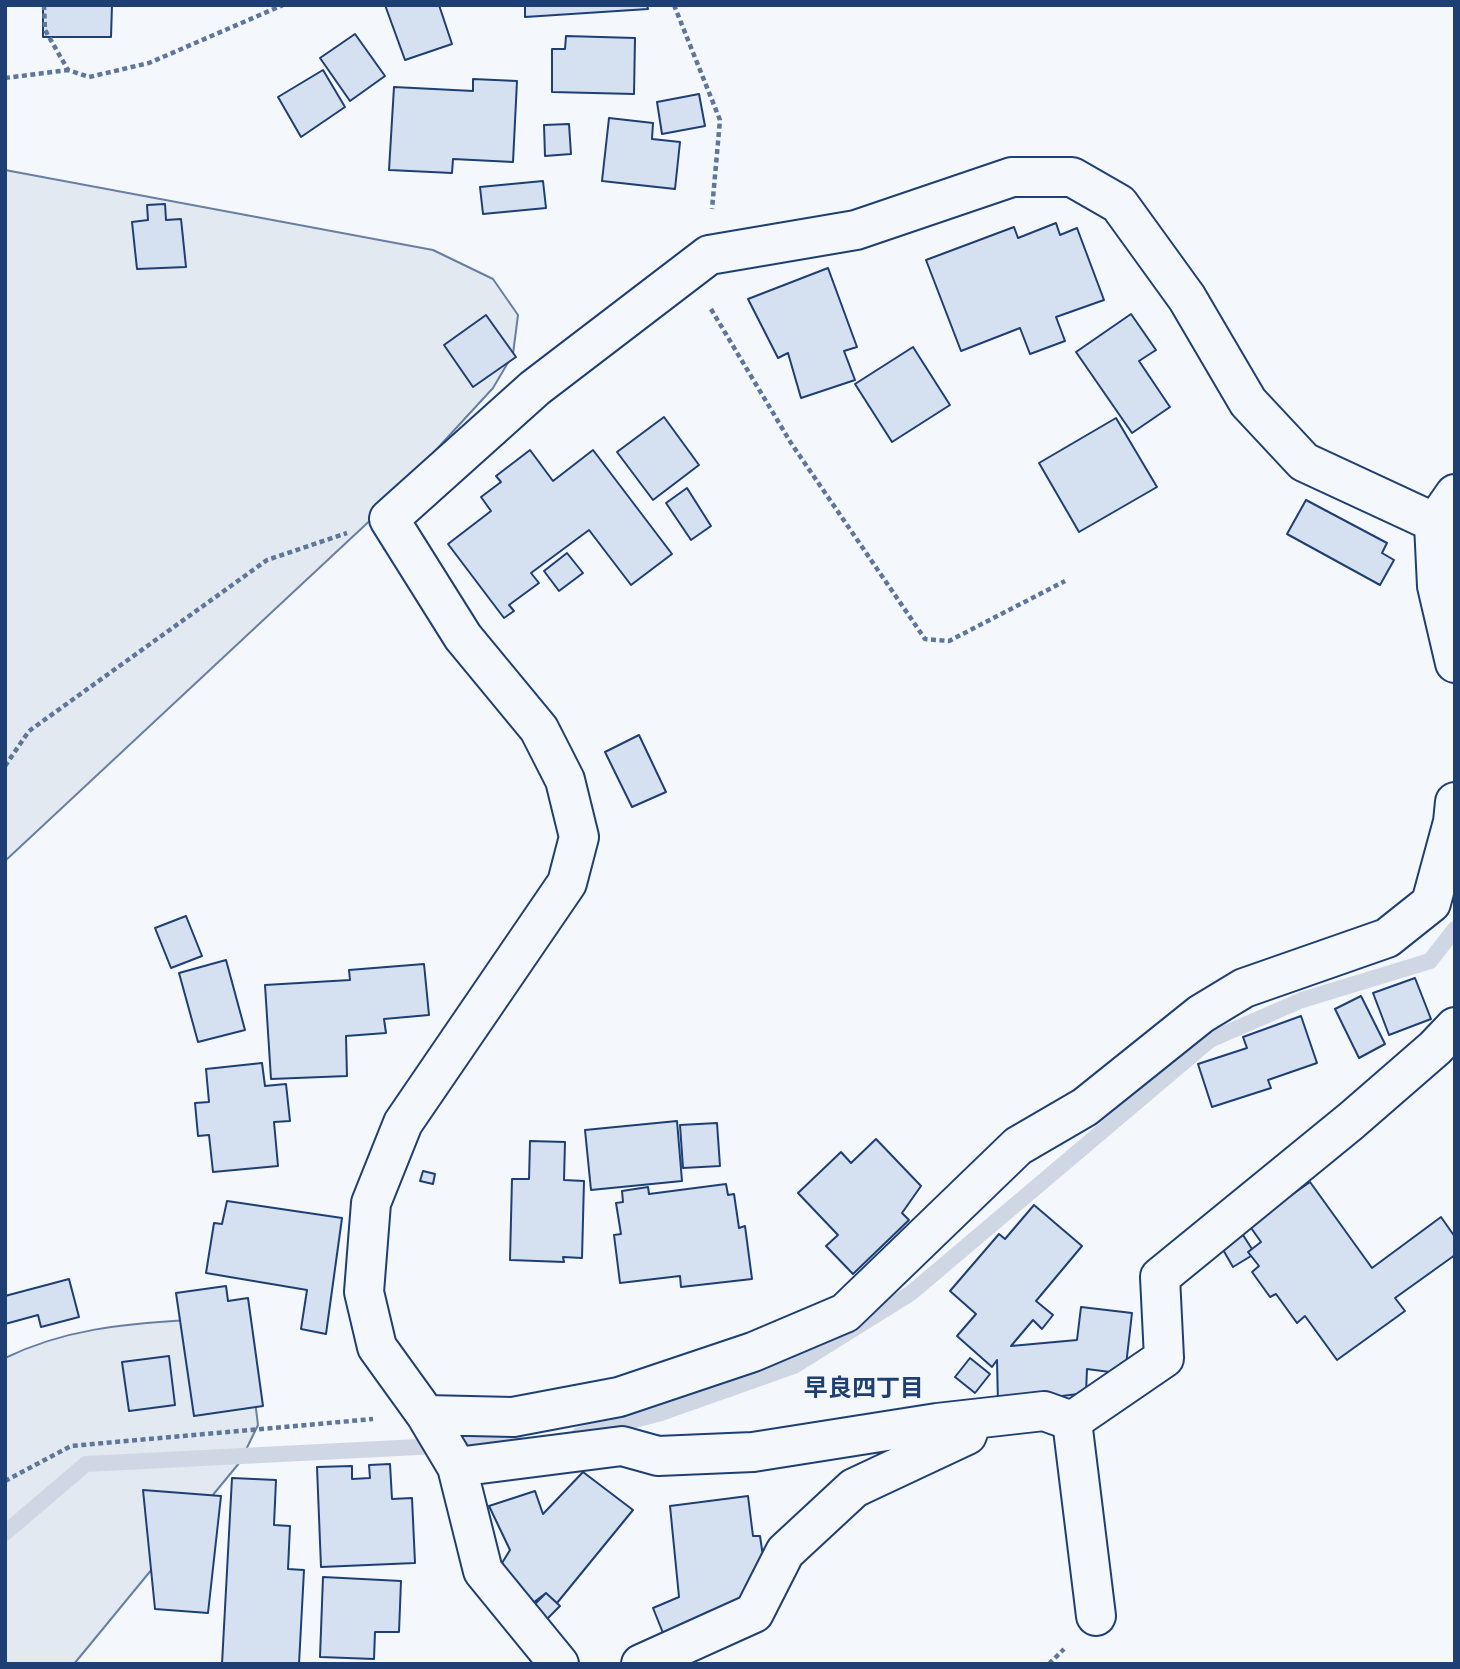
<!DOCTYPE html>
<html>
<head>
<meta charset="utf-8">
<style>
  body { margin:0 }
  #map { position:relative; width:1460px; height:1669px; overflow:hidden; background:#f4f7fb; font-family:"Libre Baskerville",serif }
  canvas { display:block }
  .frame { position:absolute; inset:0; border:7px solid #1d3f73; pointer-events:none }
</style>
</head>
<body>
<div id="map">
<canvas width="1460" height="1669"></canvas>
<div class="frame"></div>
</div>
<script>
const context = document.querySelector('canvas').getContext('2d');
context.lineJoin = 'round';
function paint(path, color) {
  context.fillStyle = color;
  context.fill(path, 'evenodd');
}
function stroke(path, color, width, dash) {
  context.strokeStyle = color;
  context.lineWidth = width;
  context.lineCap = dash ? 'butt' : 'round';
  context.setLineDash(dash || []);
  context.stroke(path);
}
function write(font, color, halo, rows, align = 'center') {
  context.font = font + ' "Libre Baskerville","Noto Sans JP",serif';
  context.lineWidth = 5;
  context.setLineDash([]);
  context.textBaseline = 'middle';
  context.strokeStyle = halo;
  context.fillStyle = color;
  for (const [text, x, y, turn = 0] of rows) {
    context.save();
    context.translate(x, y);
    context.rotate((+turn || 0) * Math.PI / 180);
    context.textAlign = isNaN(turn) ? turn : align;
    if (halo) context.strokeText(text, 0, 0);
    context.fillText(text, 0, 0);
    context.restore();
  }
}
const green = new Path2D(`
  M5 170 433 250 493 279 518 315 513 354 493 388 377 514 5 861Z
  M188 1320 252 1377 258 1425 240 1462 74 1664H5V1358C65 1329 123 1324 188 1320Z`);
paint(green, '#e3e9f0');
stroke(green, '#687fa3', 2);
stroke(new Path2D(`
  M579 1435 661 1413 794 1366 911 1293 1210 1040 1302 1000 1430 961 1455 929
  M5 1533 86 1464 516 1442`), '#cfd7e4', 16);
const building = new Path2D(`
  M43 5H112L111 37H43Z
  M385 5H439L452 44 405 60Z
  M525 5H647L648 9 525 17Z
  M355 34 385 76 350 101 320 58Z
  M566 36 635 38 634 94 552 92V49H565Z
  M323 70 345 107 301 137 278 97Z
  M473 79 517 81 513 162 453 159 452 173 389 170 394 87 473 91Z
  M699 94 705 126 662 134 657 102Z
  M609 118 653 123 652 139 680 142 675 189 602 181Z
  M569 124 571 154 545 156 544 125Z
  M543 181 546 208 483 214 480 187Z
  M165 204 166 220 181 219 186 267 137 269 132 222 148 220 147 205Z
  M1056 223 1060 235 1077 228 1104 300 1056 317 1065 341 1030 354 1020 328 961 351 926 260 1014 227 1018 238Z
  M828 268 857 347 844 351 855 380 801 398 788 353 778 358 748 299Z
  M1131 314 1156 350 1139 361 1170 407 1132 433 1076 352Z
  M486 315 516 357 473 387 444 345Z
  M913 347 950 405 892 442 855 384Z
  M664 417 699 465 653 500 617 452Z
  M1116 418 1157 487 1079 532 1039 463Z
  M530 450 553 481 593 450 672 554 631 585 589 530 531 573 539 583 509 605 514 611 504 618 448 544 491 511 481 497 501 482 496 476Z
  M687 488 711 526 691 540 666 503Z
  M1306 500 1387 543 1382 553 1394 560 1380 585 1287 534Z
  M567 553 583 573 559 591 544 571Z
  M639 735 666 792 632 807 605 752Z
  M186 916 202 956 171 968 155 928Z
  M226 960 245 1030 198 1042 179 973Z
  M424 964 429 1015 384 1019 386 1033 346 1036 347 1076 271 1079 265 985 350 980 349 970Z
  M1415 978 1431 1019 1389 1035 1373 993Z
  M1361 996 1385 1044 1359 1058 1335 1009Z
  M1301 1016 1317 1063 1268 1080 1271 1088 1212 1107 1198 1064 1247 1048 1243 1037Z
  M262 1063 265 1086 286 1084 290 1121 274 1122 278 1166 213 1172 209 1135 198 1136 195 1103 209 1102 206 1069Z
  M677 1121 682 1181 591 1190 585 1130Z
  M717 1123 720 1166 683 1168 680 1125Z
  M876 1139 921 1186 902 1213 909 1220 853 1274 826 1246 838 1235 798 1193 841 1152 851 1163Z
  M530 1141 565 1142 564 1180 584 1181 582 1258 563 1257 564 1262 510 1260 512 1179H529Z
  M423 1171 435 1174 433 1184 420 1181Z
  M1310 1182 1372 1268 1441 1217 1455 1237V1255L1395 1298 1405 1311 1337 1360 1305 1316 1297 1323 1276 1294 1270 1297 1252 1272 1259 1266 1248 1252 1261 1242 1249 1225Z
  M726 1184 728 1195 734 1194 739 1228 745 1226 752 1279 681 1287 680 1276 620 1283 614 1235 621 1234 616 1203 623 1202 622 1191 648 1187 649 1194Z
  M227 1201 342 1218 326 1334 301 1329 307 1290 206 1273 214 1223 222 1224Z
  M1034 1205 1082 1246 1036 1301 1053 1315 1042 1329 1033 1320 1011 1346 1077 1340 1081 1307 1132 1313 1125 1374 1087 1369 1086 1393 998 1404 997 1360 992 1367 957 1336 976 1314 950 1291 999 1234 1005 1239Z
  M1243 1235 1252 1249 1248 1252 1251 1256 1233 1267 1222 1248Z
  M69 1279 79 1317 41 1327 38 1315 5 1324V1296Z
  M226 1286 228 1301 248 1298 263 1406 194 1416 176 1293Z
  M169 1356 175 1405 129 1411 122 1362Z
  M970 1358 990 1374 975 1393 955 1377Z
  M390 1464 392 1499 412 1498 415 1563 321 1567 317 1467 352 1466V1479L370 1478 369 1465Z
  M583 1472 633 1510 557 1603 546 1593 529 1606 502 1563 510 1550 489 1506 535 1491 543 1514Z
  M232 1478 276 1480 274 1525 290 1526 288 1569 304 1570 299 1664H222Z
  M143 1490 221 1496 208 1613 155 1609Z
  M748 1496 753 1536H760L764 1563 743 1599 663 1633 653 1608 679 1597 670 1506Z
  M323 1577 401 1581 399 1632H375L374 1659 320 1657Z
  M546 1593 560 1606 540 1626 526 1613Z`);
paint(building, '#d5e0f0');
stroke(building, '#1d3f73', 2);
const minor = new Path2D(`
  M1455 494 1434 524 1437 586 1455 663
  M426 1415 513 1417 619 1397 753 1352 845 1313 1018 1146 1085 1107 1201 1014 1244 988 1387 938 1431 903 1453 822 1455 802
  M1072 1421 1096 1616
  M457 1467 622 1446 658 1456 753 1452 937 1423 1044 1411 1072 1421 1164 1358 1160 1277 1351 1121 1435 1048 1455 1027
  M559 1664 483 1571 457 1467 426 1415 377 1347 364 1292 371 1203 403 1123 567 883 579 837 565 780 539 729 463 637 389 519 535 388 709 255 856 230 1012 177H1072L1119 204 1187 298 1248 402 1304 462 1455 532
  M641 1664 754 1613 785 1552 854 1488 967 1435 972 1421`);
stroke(minor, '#1d3f73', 42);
stroke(new Path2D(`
  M44 5 45 30 68 70 89 77 149 63 283 5
  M674 5 720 120 712 209
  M5 78 68 70
  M711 309 791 443 925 639 949 641 1065 581
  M5 766 29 731 267 560 347 533
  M5 1481 71 1446 373 1419
  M1049 1664 1064 1649`), '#5e769c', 4.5, [5, 3.5]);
stroke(minor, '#f4f7fb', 38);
write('bold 24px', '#1d3f73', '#f4f7fb', [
  ["早良四丁目",864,1389]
]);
</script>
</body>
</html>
